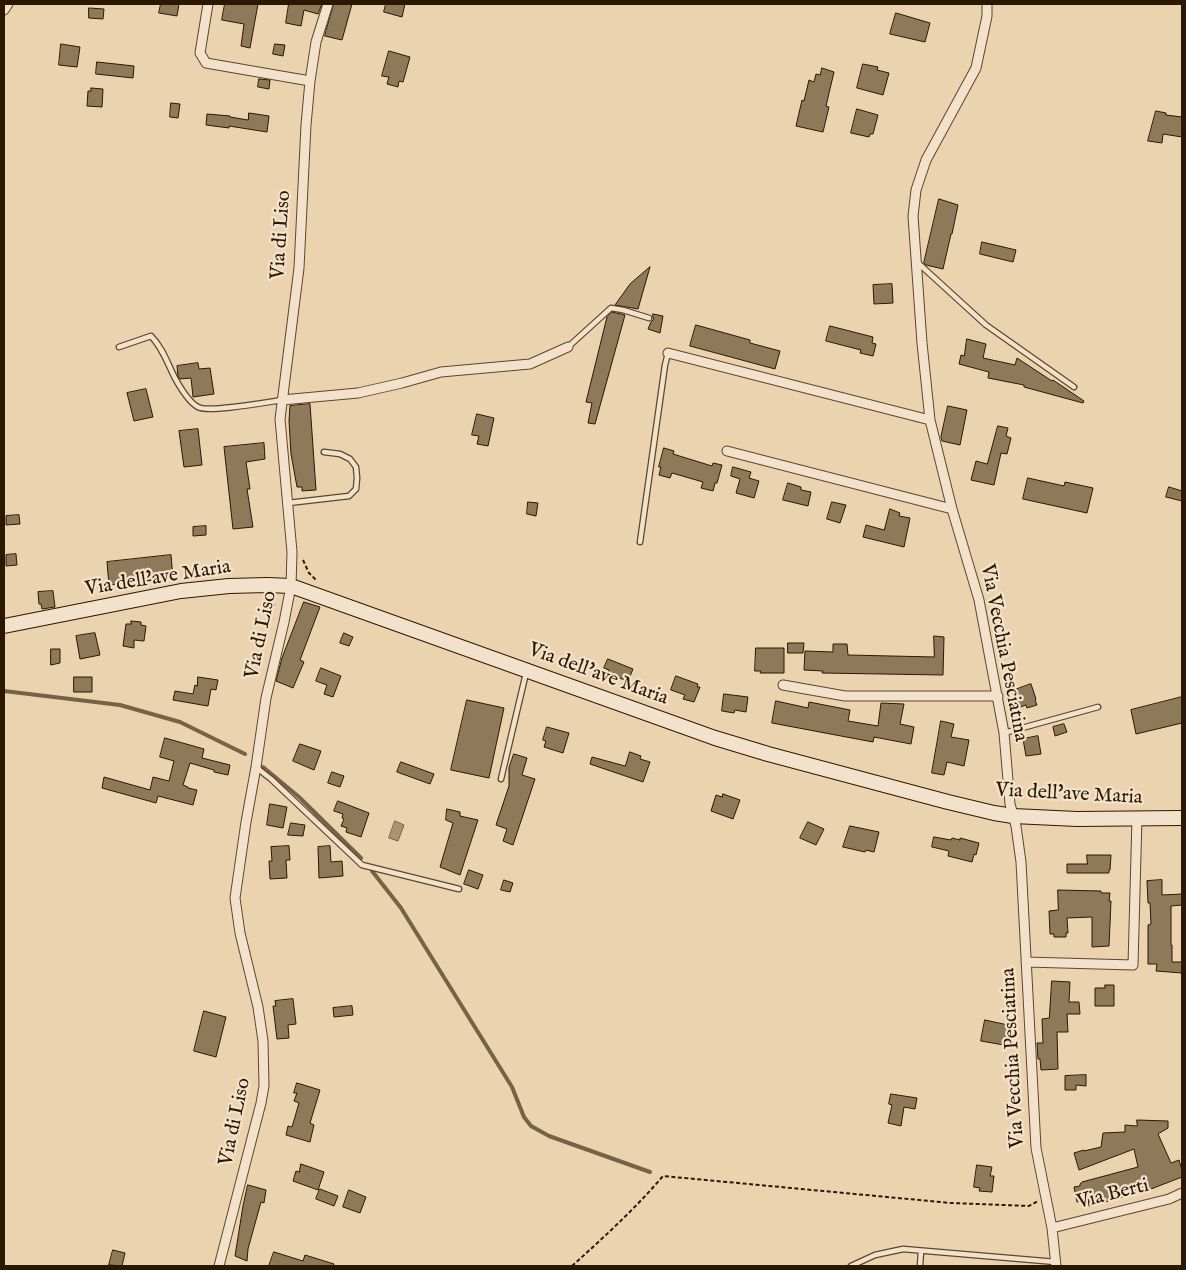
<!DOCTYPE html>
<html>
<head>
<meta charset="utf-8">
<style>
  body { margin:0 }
  #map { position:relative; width:1186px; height:1270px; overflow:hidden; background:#ecd3af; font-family:"IM FELL English",serif }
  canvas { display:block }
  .frame { position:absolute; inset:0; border:5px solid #2b1800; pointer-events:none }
</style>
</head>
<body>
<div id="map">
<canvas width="1186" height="1270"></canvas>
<div class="frame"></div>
</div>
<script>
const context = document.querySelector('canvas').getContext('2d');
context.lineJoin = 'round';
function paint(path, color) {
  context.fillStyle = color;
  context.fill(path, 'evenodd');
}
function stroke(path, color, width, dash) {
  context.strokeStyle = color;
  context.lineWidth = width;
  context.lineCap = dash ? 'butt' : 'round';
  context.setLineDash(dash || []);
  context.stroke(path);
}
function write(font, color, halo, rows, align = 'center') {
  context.font = font + ' "IM FELL English",serif';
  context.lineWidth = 4.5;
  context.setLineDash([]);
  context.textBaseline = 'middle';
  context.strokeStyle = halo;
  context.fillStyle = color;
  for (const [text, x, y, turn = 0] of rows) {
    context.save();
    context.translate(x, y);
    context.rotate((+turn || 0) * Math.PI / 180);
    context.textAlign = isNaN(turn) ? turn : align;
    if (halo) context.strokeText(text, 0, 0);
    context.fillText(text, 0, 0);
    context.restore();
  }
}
const water = new Path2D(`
  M395 821 404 825 398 841 389 838Z`);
paint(water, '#aa9374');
stroke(water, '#776246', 1);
stroke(new Path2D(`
  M4 691 120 705 180 722 245 754
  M263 767 299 797 361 858
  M372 871 401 908 512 1087 524 1117 531 1126 549 1136 650 1172`), '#776246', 4);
const building = new Path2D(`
  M161 4H179L177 16 159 13Z
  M225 4H258L250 48 241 46 244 24 222 20Z
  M289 4H322L318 14 304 10 301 26 286 23Z
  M334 4H352L342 40 325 36Z
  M386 4H405L402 17 384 12Z
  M89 8 104 9 103 19 89 18Z
  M896 13 930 23 925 42 890 34Z
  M61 44 80 47 77 67 59 65Z
  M275 44 285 45 283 56 273 54Z
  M389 51 410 57 403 82 399 81 398 87 387 84 389 77 382 76Z
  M97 62 134 66 133 78 96 74Z
  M863 64 878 67 877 70 889 73 883 95 857 88Z
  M822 68 834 72 826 106 829 107 823 132 796 126 802 100 804 101 809 80 814 82 816 74 820 75Z
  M259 79 270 80 269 89 258 87Z
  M91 88 103 89 102 107 87 106 88 91H91Z
  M171 103 180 104 178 118 170 117Z
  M857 109 878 115 873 134H870L869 137 851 133Z
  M1156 111 1166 113V115L1182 117V137L1163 134 1162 143 1148 141Z
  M249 113 269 116 267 132 229 126V128L206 125 207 114 230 116V117L248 120Z
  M939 199 958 205 952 234H951L943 269 926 265 924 263Z
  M982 242 1016 250 1013 262 980 254Z
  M650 267 638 309 615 305 630 284Z
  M892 284 893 303 874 304 873 285Z
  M612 312 625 315 595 424 588 423 592 403 586 402 607 317Z
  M653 314 663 316 660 333 648 329 651 322 653 320Z
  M696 325 750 340V343L780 351 775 369 690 346Z
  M830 326 873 337 872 343 876 344 873 356 860 353 861 350 826 341Z
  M967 339 986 344 983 358 1015 365 1017 358 1052 381 1053 380 1084 401 1083 403 1024 387V385L988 378 989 372 959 364 961 355 964 356Z
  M198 363 199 369 210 368 214 394 193 397 191 378 180 379 178 376 177 366Z
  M146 389 153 417 134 421 127 393Z
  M310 404 316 490 302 491V487H297L291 454 289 421 290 406Z
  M948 406 967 410 960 445 942 441 941 437Z
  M477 414 494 418 488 446 477 444 479 436 472 435Z
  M998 426 1008 428 1006 436 1011 438 1007 454 1001 453 994 485 971 480 976 461 987 464Z
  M198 429 202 465 184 467 179 431Z
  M264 443 265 459 246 462 250 489H247L253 527 233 529 224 447Z
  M664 448 674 451 673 454 712 466 713 463 722 465 717 483H715L713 491 701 488 703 482 672 473 670 478 659 475 661 467H659Z
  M733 467 751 472 749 478 759 481 754 498 736 493 740 479 731 476Z
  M1028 478 1064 486 1065 482 1093 488 1087 513 1023 499Z
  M788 483 801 487V490L811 492 808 506 783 500Z
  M1169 487 1182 491V501L1166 497Z
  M528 502 538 503 536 516 527 514Z
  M832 502 846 505 840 523 827 519Z
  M890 509 900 513 899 516 910 518 904 547 863 537 866 525 884 530Z
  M19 515 20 524 6 525V516Z
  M206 526V535L193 536V527Z
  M16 554 17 565 6 566V555Z
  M171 555 173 578 109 585 107 562Z
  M53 591 55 607 42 609 41 604H39L38 592Z
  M304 602 320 607 300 660 304 662 293 688 276 681 282 658Z
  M131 621 141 622V625L146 626 144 641 134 640V648L123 646 126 624H131Z
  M95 633 100 655 80 659 76 636Z
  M344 633 353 637 349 646 340 643Z
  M934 636 944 637 943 675 822 673 823 671 804 670 805 651 833 652V644H847L848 655 934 657Z
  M788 643H804L803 653H788Z
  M756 648H784V673H760L761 671H755Z
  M51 649H60V663L51 665Z
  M608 659 633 669 628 681 608 674 609 670 604 668Z
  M321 668 341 676 333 697 324 694 327 685 316 681Z
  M676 676 698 684 697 687H700L694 702 683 699 685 695 671 690Z
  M74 677H92V692H74Z
  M198 677 218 680 216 690 211 689 208 706 173 700 175 691 193 694 195 685 197 686Z
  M1031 684 1036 699 1035 700 1037 705 1027 708 1026 705 1018 708 1012 691Z
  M724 694 748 697 746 712 735 710 734 713 722 711Z
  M1182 697V723L1136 734 1131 710Z
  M467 700 504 708 489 778 451 770Z
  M776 701 808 708 809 702 850 710 848 721 878 726 881 703 904 704 900 724 914 727 911 744 874 737 873 742 772 723Z
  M941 721 954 724 951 737 969 740 964 766 947 762 944 775 932 773Z
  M1064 724 1067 732 1055 736 1053 727Z
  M547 727 569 733 563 753 544 747 546 741 543 740Z
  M1038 736 1041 754 1026 756 1023 739Z
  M165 738 204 749 202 758 230 765 228 775 214 772V770L190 763 183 785 188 787V788L197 790 193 805 158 796 156 803 102 788 104 777 150 790 153 777 169 781 174 761 160 757Z
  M300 744 321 751 314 770 293 761Z
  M630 752 641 756 640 759 650 762 643 782 590 764 592 757 625 766Z
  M514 754 527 758 522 775 535 779 513 845 503 841 507 829 496 825 509 786V768Z
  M401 762 434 774 430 784 397 772Z
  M332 772 344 776 340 787 328 783Z
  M723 794 740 800 733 819 711 811 716 795 722 797Z
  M338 801 369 813 361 837 346 832 347 828 341 826 344 819 342 818 343 814 334 811Z
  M270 804 287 807 283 828 267 825Z
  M447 809 460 812V816L478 820 460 875 440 867 453 823 446 820Z
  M808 822 824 829 816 845 800 838Z
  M291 823 305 825 303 836 288 835Z
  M850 826 879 832 874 852 866 850 865 852 843 847Z
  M934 837 951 840 952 838 960 840V838L979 843 976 855 974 854 972 862 948 856 949 851 932 847Z
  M289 846 290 860H286L287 878 270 879 269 861H272L271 847Z
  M330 846 331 862 342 861 343 876 319 878 318 847Z
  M1087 855H1111L1110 870H1109V873H1067V864H1087Z
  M469 870 483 875 478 889 464 884Z
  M504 880 513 883 510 892 501 890Z
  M1162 880V895L1182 894V905L1171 906V945H1172V962H1182V973L1156 971 1157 964H1148V925L1151 924 1150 903H1148L1147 881Z
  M1058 890 1101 891V893H1110L1109 901H1111L1109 946 1092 947V917L1067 918 1068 933H1066V937H1054V934H1050L1049 911 1058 910Z
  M1052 981 1070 982 1069 1002H1079L1080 1014H1067L1068 1032H1057L1058 1069 1041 1070 1040 1059H1038L1037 1043H1043L1042 1019 1049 1018Z
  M1105 985H1114V1006H1095V988H1105Z
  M293 999 296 1024 288 1025 289 1038 277 1039 273 1006H276L275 1001Z
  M352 1006 353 1015 334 1017 333 1008Z
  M204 1011 226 1017 216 1057 194 1051Z
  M985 1020 1008 1025 1004 1045 981 1041Z
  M1086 1075V1086L1076 1085V1090H1065V1076Z
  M297 1083 320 1090 310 1123 314 1125 310 1142 286 1135 288 1126 292 1127 299 1103 294 1101 297 1093H294Z
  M891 1094 917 1098 915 1109 904 1107 901 1126 888 1123 892 1105 889 1104Z
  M1137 1120 1168 1121V1128L1158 1134 1171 1163 1179 1160 1182 1170V1177L1151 1189 1098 1204 1089 1206 1088 1199 1077 1202 1074 1187 1080 1186V1184L1082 1182 1138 1167 1134 1149 1079 1170 1074 1153 1084 1150V1151L1101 1147 1103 1133 1125 1132V1125L1137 1126Z
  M301 1164 324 1172 318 1190 293 1181 296 1171 299 1172Z
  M977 1165 992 1167 990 1176H994L992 1192 979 1191 980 1188 974 1187Z
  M248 1185 266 1190 264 1203 261 1202 248 1249 247 1261 235 1256 243 1206Z
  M320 1189 338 1196 334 1206 316 1199Z
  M349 1190 366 1197 360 1213 343 1207Z
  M113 1250 125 1253 122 1266 109 1265Z
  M274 1252 303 1261 305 1255 334 1264 333 1266H269Z`);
paint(building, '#8f795b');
stroke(building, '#2b1800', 1);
const lane = new Path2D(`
  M918 263 986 325 1074 387
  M119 347 151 336C163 348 168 365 176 380 180 387 190 403 198 407 207 413 268 402 282 400
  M568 347 611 308 623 310 649 318
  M288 503 349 496 356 489 357 478 356 467 350 459 340 454 324 452
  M640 542 665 365 668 353
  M1004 733 1098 707
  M257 768 271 779 362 865 459 889
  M501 779 526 673
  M851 1266 875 1255 903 1249 1056 1262
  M920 1266 921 1251`);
const street = new Path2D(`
  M208 4 200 53 206 63 310 81
  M987 4V16L976 68 926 160 916 190 913 216 922 343 930 420 952 509 979 600 1004 733 1010 804 1016 826 1021 862 1036 1148 1052 1228 1056 1266
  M4 10 8 4
  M668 353 930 420
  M282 400 358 393 402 383 441 372 530 364 568 347
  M727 451 952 509
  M783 685 845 696H998
  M1026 962 1133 965 1137 818
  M1052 1228 1169 1199 1182 1193
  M219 1266 261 1103 264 1086 263 1041 258 1007 240 933 235 898 246 822 256 767 266 698 284 622 291 586 292 552 280 419 299 268 306 125 310 81 316 42 328 4`);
const secondary = new Path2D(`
  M4 626 181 591 229 586 267 585 291 586 715 738 768 754 948 802 994 813 1013 816 1077 819 1182 818`);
stroke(lane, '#5b472c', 7);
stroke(street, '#5b472c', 11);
stroke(secondary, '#2b1800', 16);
stroke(new Path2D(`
  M303 560 309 573 317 581
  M267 598 276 607
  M572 1266C603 1238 635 1209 663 1176L951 1203 1029 1206 1038 1201`), '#2b1800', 2, [4, 2.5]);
stroke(lane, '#f3e2cb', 4.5);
stroke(street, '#f3e2cb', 9);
stroke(secondary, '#f3e2cb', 14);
write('20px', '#2b1800', '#f3e2cb', [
  ["Via di Liso",282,235,-86],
  ["Via dell'ave Maria",158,579,-9],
  ["Via di Liso",262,635,-78],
  ["Via Vecchia Pesciatina",1003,653,79],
  ["Via dell'ave Maria",598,675,20],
  ["Via dell'ave Maria",1069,795,3],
  ["Via Vecchia Pesciatina",1014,1058,-93],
  ["Via di Liso",236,1122,-78],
  ["Via Berti",1113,1195,-14]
]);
</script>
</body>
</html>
